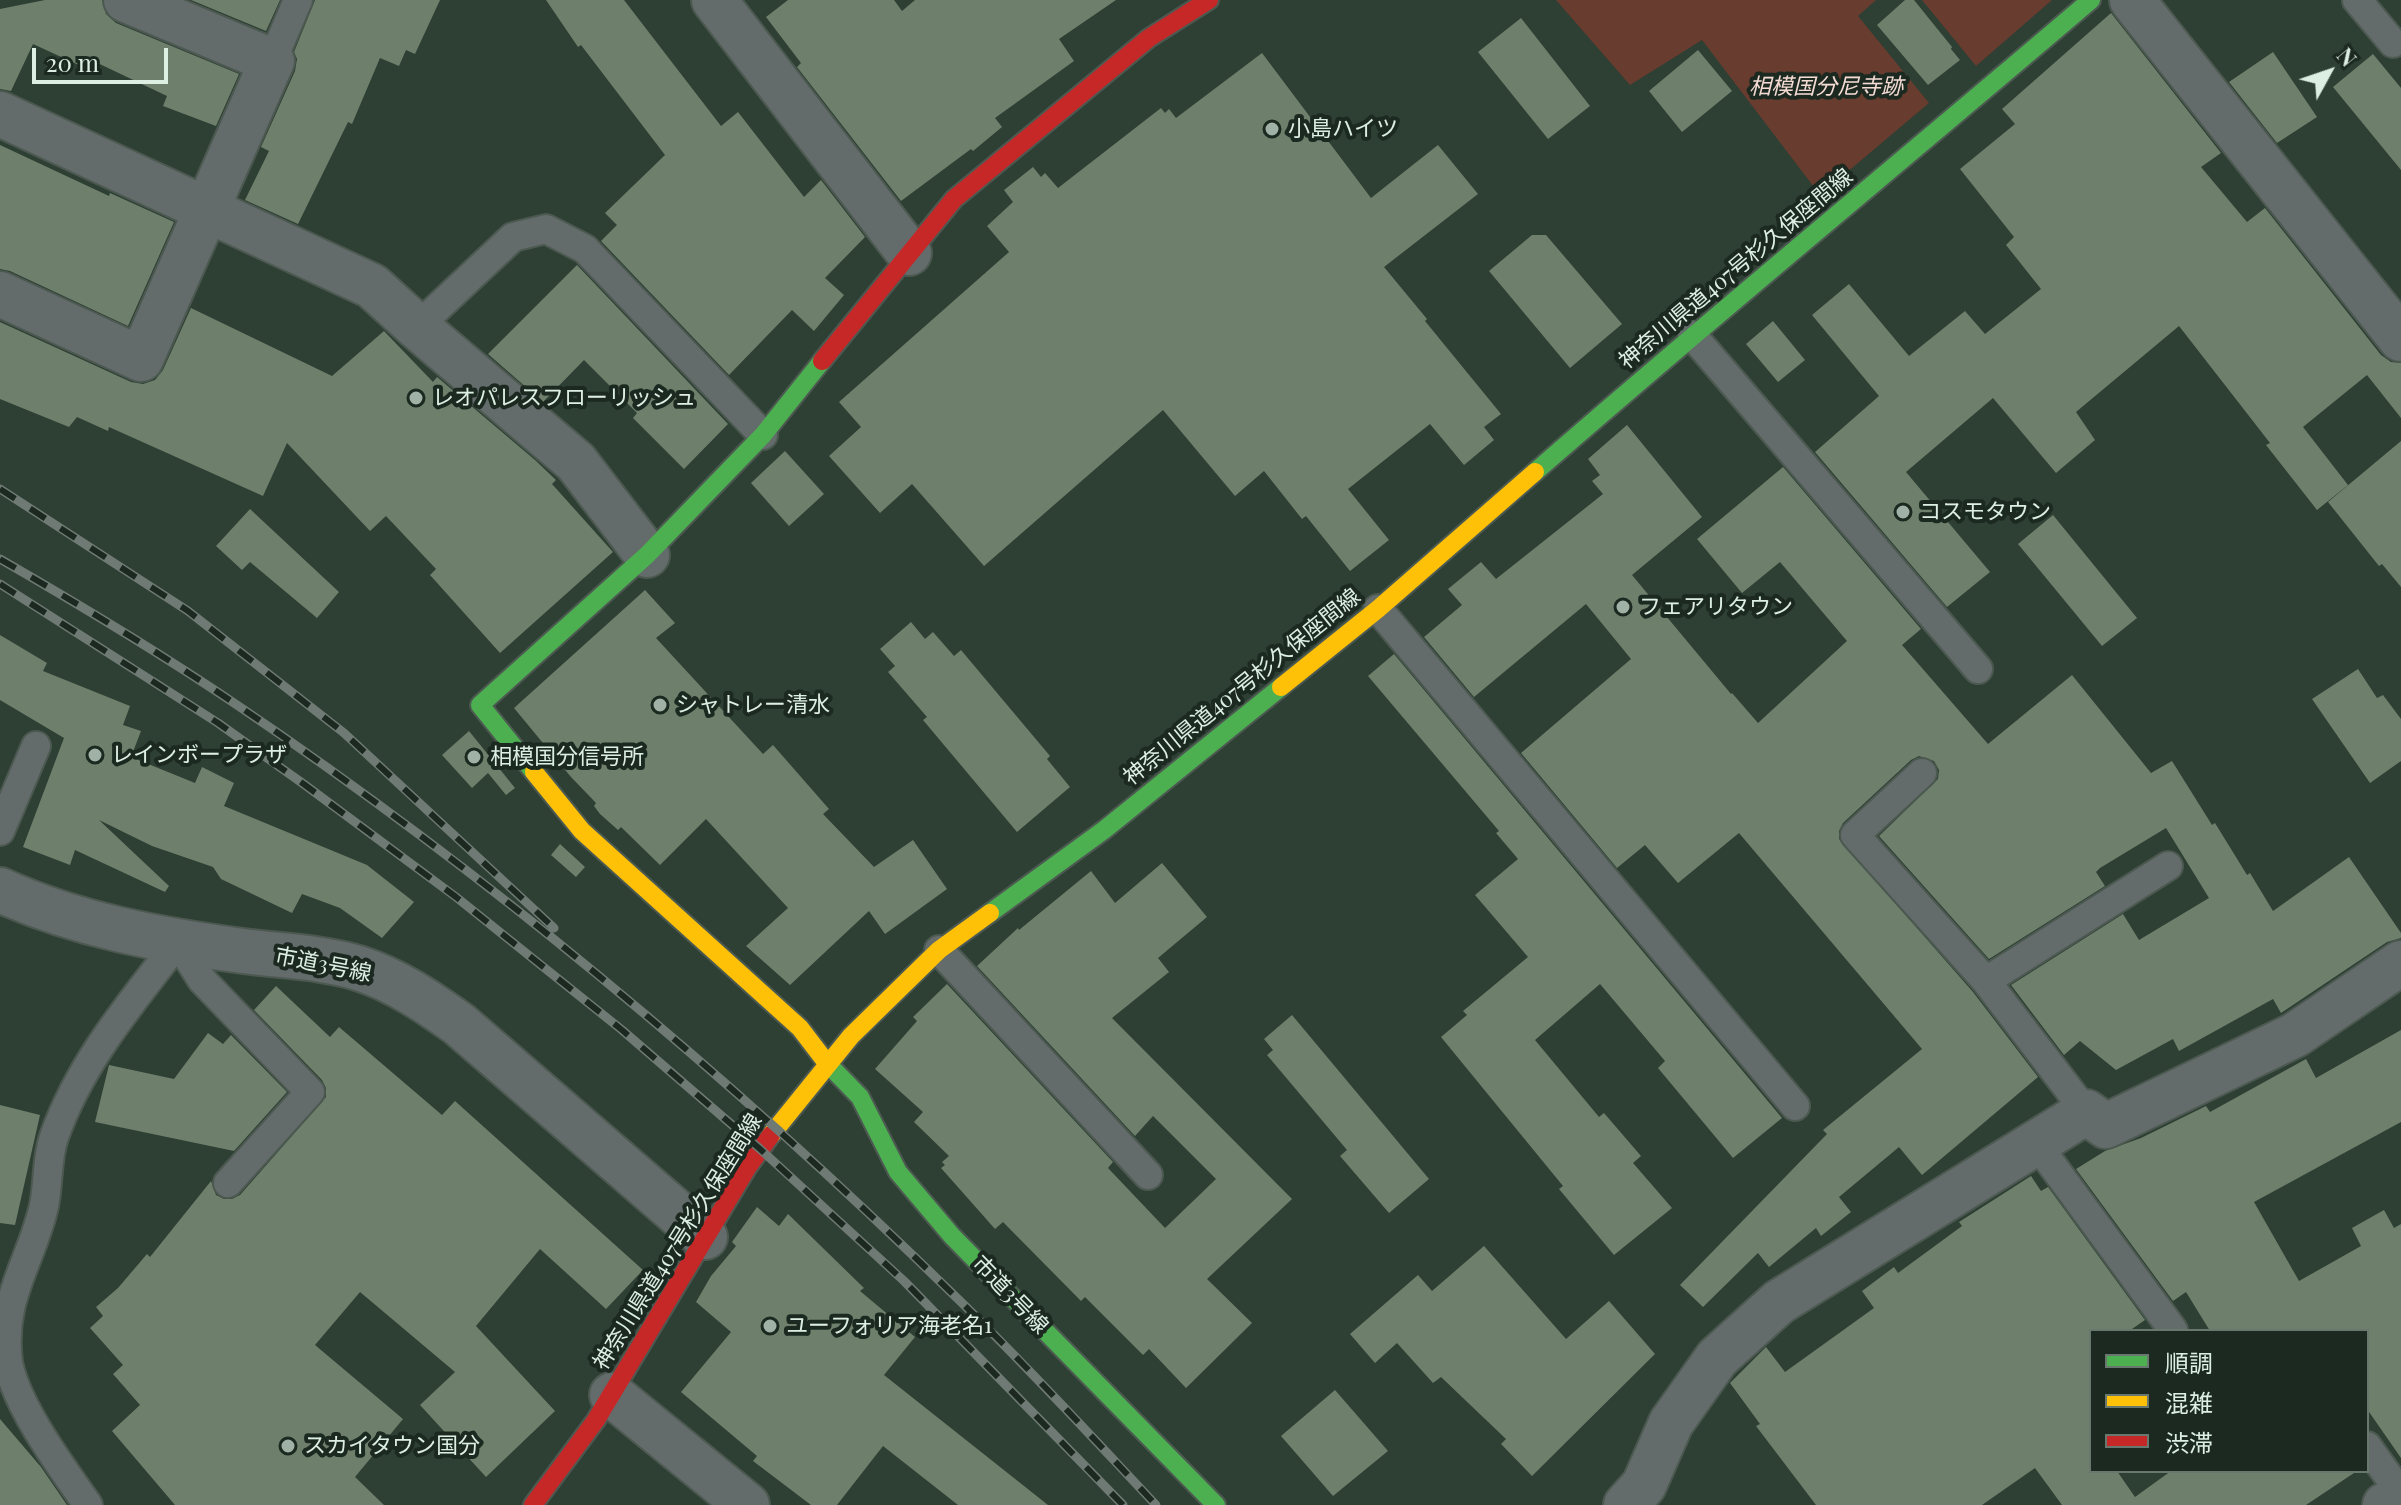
<!DOCTYPE html>
<html>
<head>
<meta charset="utf-8">
<style>
  body { margin:0 }
  #map { position:relative; width:2401px; height:1505px; overflow:hidden; background:#2e3f34; font-family:"Playfair Display","Noto Sans JP",serif }
  canvas { display:block }
  .legend { position:absolute; left:2089px; top:1329px; width:280px; height:144px; box-sizing:border-box; background:#1b2920; border:2px solid #69786e; margin:0; padding:10px 14px; list-style:none; font-size:24px; color:#ddefe2 }
  .legend li { display:flex; align-items:center; gap:16px; height:40px }
  .legend b { width:40px; border:2px solid #69786e }
  .north { position:absolute; left:2289px; top:32px; width:80px; height:80px; -webkit-text-stroke:6px #1b2920; paint-order:stroke; rotate:50deg; font-size:22px; font-weight:700; line-height:32px; text-align:center; color:#ddefe2 }
  .north::after { content:''; display:block; margin:auto; width:28px; height:36px; background:#ddefe2; clip-path:polygon(50% 0,100% 100%,50% 72%,0 100%) }
  .scale { position:absolute; left:32px; top:48px; width:136px; height:36px; box-sizing:border-box; border:4px solid #ddefe2; border-top:0; padding-left:10px; font-size:24px; line-height:28px; white-space:nowrap; color:#ddefe2; -webkit-text-stroke:6px #1b2920; paint-order:stroke }
</style>
</head>
<body>
<div id="map">
<canvas width="2401" height="1505"></canvas>
<ul class="legend">
<li><b style="height:10px;background:#4caf50"></b>順調</li>
<li><b style="height:10px;background:#ffc107"></b>混雑</li>
<li><b style="height:10px;background:#c62828"></b>渋滞</li>
</ul>
<div class="north">N</div>
<div class="scale">20 m</div>
</div>
<script>
const context = document.querySelector('canvas').getContext('2d');
context.lineJoin = 'round';
function paint(path, color) {
  context.fillStyle = color;
  context.fill(path, 'evenodd');
}
function stroke(path, color, width, dash) {
  context.strokeStyle = color;
  context.lineWidth = width;
  context.lineCap = dash ? 'butt' : 'round';
  context.setLineDash(dash || []);
  context.stroke(path);
}
function write(font, color, halo, rows, align = 'center') {
  context.font = font + ' "Playfair Display","Noto Sans JP",serif';
  context.lineWidth = 8;
  context.setLineDash([]);
  context.textBaseline = 'middle';
  context.strokeStyle = halo;
  context.fillStyle = color;
  for (const [text, x, y, turn = 0] of rows) {
    context.save();
    context.translate(x, y);
    context.rotate((+turn || 0) * Math.PI / 180);
    context.textAlign = isNaN(turn) ? turn : align;
    if (halo) context.strokeText(text, 0, 0);
    context.fillText(text, 0, 0);
    context.restore();
  }
}
paint(new Path2D(`
  M1556 0H1876L1858 16 1929 103 1820 195 1702 40 1630 85Z
  M1922 0H2052L1976 66Z`), '#683c2f');
paint(new Path2D(`
  M45 0H102L106 14 116 23 239 74 216 126 163 106 167 96 87 58 83 67 33 44 11 91 0 89V9Z
  M191 0H280L266 31Z
  M315 0H440L415 54 406 50 399 66 380 58 352 124 348 122 298 224 245 200 269 151 261 147 295 71 297 59 294 52Z
  M546 0H624L721 126 738 112 804 197 821 180 865 237 825 278 844 295 814 331 792 310 729 375 601 241 617 225 605 213 665 155 581 45 578 47Z
  M788 0H894L902 11 915 0H1116L1059 39 1074 61 995 118 1002 127 973 151 971 149 901 201 797 67 801 63 766 17Z
  M1905 0H1914L1952 47 1951 49 1960 60 1928 85 1877 25Z
  M2111 13 2221 153 2201 167 2247 222 2265 208 2381 355 2391 362 2401 363V418L2367 375 2303 427 2348 485 2317 510 2266 445 2270 443 2179 326 2076 412 2095 440 2056 473 1993 398 1906 472 1990 572 1947 607 1815 452 1879 396 1812 315 1849 284 1909 356 1965 311 1985 334 2041 289 2006 245 2014 237 1960 169 2015 124 2002 109Z
  M1521 18 1590 106 1548 139 1478 52Z
  M1698 50 1732 91 1682 132 1649 91Z
  M2273 52 2317 117 2277 143 2229 82Z
  M1262 53 1371 198 1438 145 1478 194 1384 267 1427 319 1425 321 1501 414 1484 427 1494 440 1464 465 1430 424 1348 489 1389 540 1350 571 1306 516 1302 519 1264 471 1235 496 1163 410 984 566 912 484 880 513 829 456 861 427 839 402 1009 252 987 226 1013 202 1004 190 1033 167 1041 177 1045 173 1058 188 1161 108 1165 113 1169 109 1176 118Z
  M2373 54 2401 88V170L2333 87Z
  M0 145 109 196 110 193 174 222 128 326 10 271 0 269Z
  M1532 235H1546L1622 324 1570 368 1489 271Z
  M577 265 728 424 684 469 633 418 637 413 584 360 543 402 488 354Z
  M191 308 332 376 384 331 433 382 437 377 535 460 556 480 552 484 613 552 500 653 430 575 436 569 386 516 370 531 287 443 263 496 109 427 108 431 77 417 69 427 0 399V322L131 382 143 384 155 380 163 370Z
  M1773 321 1805 360 1778 382 1746 344Z
  M1627 425 1702 517 1632 575 1731 694 1732 693 1758 723 1847 641 1780 562 1742 593 1697 539 1783 467 1921 629 1902 645 1988 744 2072 675 2151 773 2172 761 2212 825 2215 823 2247 875 2250 873 2273 911 2349 857 2401 933V938L2387 942 2281 1013 2273 999 2179 1051 2173 1039 2116 1070 2080 1041 2064 1055 2011 985 2123 914 2139 940 2209 898 2166 828 2100 868 2096 872 2105 886 1989 959 1879 836 1938 779 1939 770 1934 761 1919 756 1911 760 1843 823 1839 831V839L1973 992 2038 1077 1922 1175 1899 1147 1839 1197 1851 1212 1821 1236 1816 1228 1769 1267 1758 1253 1703 1307 1680 1285 1827 1134 1823 1130 1922 1049 1739 833 1678 883 1645 845 1617 868 1521 753 1631 659 1586 604 1474 697 1424 637 1462 605 1448 589 1481 562 1496 579 1603 494 1592 481 1600 475 1588 459Z
  M2401 441V587L2382 564 2379 566 2328 502Z
  M785 451 824 494 789 526 751 483Z
  M250 509 339 592 317 618 250 562 242 570 216 546Z
  M2053 515 2137 618 2102 646 2018 544Z
  M645 590 675 623 656 638 763 754 773 745 829 809 823 814 874 867 913 840 947 889 885 934 869 911 790 985 746 946 788 908 706 819 660 865 621 827 618 830 600 814 594 806 596 803 571 777 514 708Z
  M911 622 925 639 933 632 954 656 961 650 1050 756 1047 759 1070 787 1017 832 923 720 927 717 888 672 895 666 880 649Z
  M0 635 47 663 43 671 130 706 123 725 141 731 131 757 195 783 202 767 234 783 224 806 367 865 414 902 382 938 340 908 302 894 292 913 221 879 213 867 152 846 99 820 169 886 165 892 75 850 70 865 23 847 64 738 0 700Z
  M1394 654 1782 1118 1733 1158 1658 1068 1665 1061 1600 984 1535 1040 1599 1117 1604 1113 1641 1156 1633 1163 1672 1208 1614 1255 1559 1189 1563 1186 1441 1037 1467 1015 1463 1011 1528 957 1475 895 1518 859 1496 833 1499 831 1368 676Z
  M2358 669 2377 698 2383 695 2401 719V761L2370 783 2312 699Z
  M469 731 515 788 506 795 488 773 472 788 442 755Z
  M560 844 585 867 576 877 551 855Z
  M1162 863 1207 917 1158 958 1169 972 1112 1018 1292 1199 1207 1279 1252 1323 1186 1388 1149 1349 1143 1355 1085 1297 1081 1301 1003 1222 995 1229 941 1168 945 1165 942 1162 949 1156 914 1122 923 1112 875 1069 917 1021 913 1017 947 984 1113 1162 1108 1168 1165 1228 1216 1179 1153 1116 1135 1136 977 966 1018 928 1019 930 1091 871 1115 903Z
  M276 986 330 1037 339 1027 442 1115 455 1101 643 1270 606 1309 540 1249 476 1326 555 1411 486 1477 420 1405 455 1372 360 1292 315 1345 403 1419 355 1477 384 1505H175L112 1431 140 1405 113 1374 123 1365 90 1328 103 1316 96 1307 118 1288 147 1254 150 1257 211 1181 216 1195 224 1199H232L240 1195 326 1097V1088L322 1080 254 1010Z
  M1292 1015 1429 1179 1389 1213 1340 1156 1347 1150 1267 1055 1273 1050 1264 1039Z
  M2401 1030V1122L2254 1202 2299 1281 2361 1246 2352 1228 2384 1210 2394 1228 2401 1224V1458L2367 1409V1331H2210L2186 1292 2173 1301 2076 1169 2105 1151 2141 1138 2206 1106 2210 1112 2306 1059 2316 1078Z
  M208 1033 223 1044 231 1035 287 1092 234 1151 95 1122 109 1065 174 1079Z
  M0 1105 40 1115 15 1225 0 1223Z
  M2031 1176 2041 1191 2048 1187 2145 1320 2129 1331H2091V1471H2117L2135 1497 2171 1471H2357L2306 1505H2062L2035 1468 1982 1505H1816L1756 1426 1760 1424 1730 1383 1766 1347 1785 1372 1874 1308 1862 1291 1894 1267 1898 1273 1962 1226 1959 1222Z
  M757 1207 779 1226 788 1214 864 1288 860 1291 915 1337 884 1375 1048 1505H958L883 1446 837 1505H811L753 1461 757 1456 681 1392 731 1332 696 1302 711 1276 736 1246 732 1242Z
  M1484 1246 1566 1339 1609 1301 1655 1354 1532 1476 1501 1444 1506 1439 1441 1377 1433 1383 1397 1343 1375 1363 1350 1334 1418 1275 1432 1291Z
  M1335 1390 1388 1451 1333 1496 1281 1436Z
  M0 1419 41 1467 67 1505H0Z`), '#6e806c');
const lane = new Path2D(`
  M2357 0 2393 43
  M272 61 298 0
  M417 327 513 237 546 229 585 249 763 435
  M1692 335 1978 669
  M1378 609 1795 1106
  M1922 773 1855 835 1986 981 2086 1112
  M0 831 36 746
  M939 950 1148 1175
  M1986 981 2168 866
  M2036 1143 2173 1330
  M2367 1446 2401 1494
  M88 1505C62 1468 16 1406 8 1362 0 1299 29 1266 43 1210 49 1187 46 1160 54 1137 80 1063 130 1004 178 942L202 980 310 1092 228 1183`);
const street = new Path2D(`
  M714 0 909 253
  M2132 0 2401 339
  M0 114 372 286 417 327 576 462 647 555
  M0 294 141 359 272 61 126 0
  M0 890C77 925 160 940 243 951 281 956 322 957 358 968 396 980 428 1002 459 1024L705 1237
  M612 1395 747 1505
  M1626 1505 1644 1485 1671 1423 1717 1358 1779 1302 2086 1112 2106 1126 2295 1035 2401 963
  M2385 1505 2401 1501`);
const fast = new Path2D(`
  M1535 472C1718 312 1906 158 2091 0
  M534 772 480 705 647 555 763 435 822 361
  M990 913 1104 830 1281 687
  M826 1062 860 1097 898 1172 952 1236 1216 1505`);
const slow = new Path2D(`
  M1281 687 1378 609 1535 472
  M534 772 582 831 800 1028 826 1062
  M771 1135 851 1036 939 950 990 913`);
const jam = new Path2D(`
  M822 361 954 199 1149 38 1209 0
  M533 1505 596 1420 747 1168 771 1135`);
stroke(lane, '#4c5951', 32);
stroke(street, '#4c5951', 48);
stroke(fast, '#4c5951', 22);
stroke(slow, '#4c5951', 22);
stroke(jam, '#4c5951', 22);
stroke(lane, '#646b6b', 28);
stroke(street, '#646b6b', 44);
stroke(fast, '#4caf50', 18);
stroke(slow, '#ffc107', 18);
stroke(jam, '#c62828', 18);
const rail = new Path2D(`
  M0 489 188 611 344 733 554 928
  M0 559C80 605 160 653 237 705 495 879 736 1082 958 1299 1026 1365 1091 1436 1156 1505
  M0 584 218 723 305 785 456 897 622 1030 760 1149 904 1281 1123 1505`);
stroke(rail, '#6f7a75', 9);
stroke(rail, '#1b2920', 6, [18]);
for (const [x, y, r, color] of [
  [1272,129,8,"#a0b1a5"],
  [416,398,8,"#a0b1a5"],
  [1903,512,8,"#a0b1a5"],
  [1623,607,8,"#a0b1a5"],
  [660,705,8,"#a0b1a5"],
  [95,755,8,"#a0b1a5"],
  [474,757,8,"#a0b1a5"],
  [770,1326,8,"#a0b1a5"],
  [288,1446,8,"#a0b1a5"]
]) {
  const dot = new Path2D();
  dot.arc(x, y, r, 0, 2 * Math.PI);
  context.fillStyle = color;
  context.fill(dot);
  stroke(dot, '#1b2920', 3);
}
write('italic 22px', '#f4dbd4', '#1b2920', [
  ["相模国分尼寺跡",1826,87]
]);
write('22px', '#ddefe2', '#1b2920', [
  ["小島ハイツ",1288,129],
  ["レオパレスフローリッシュ",432,398],
  ["コスモタウン",1919,512],
  ["フェアリタウン",1639,607],
  ["シャトレー清水",676,705],
  ["レインボープラザ",111,755],
  ["相模国分信号所",490,757],
  ["ユーフォリア海老名1",786,1326],
  ["スカイタウン国分",304,1446]
], 'left');
write('22px', '#ddefe2', '#1b2920', [
  ["神奈川県道407号杉久保座間線",1736,269,-40],
  ["神奈川県道407号杉久保座間線",1242,687,-39],
  ["市道3号線",323,965,11],
  ["神奈川県道407号杉久保座間線",678,1242,-58],
  ["市道3号線",1010,1295,46]
]);
</script>
</body>
</html>
